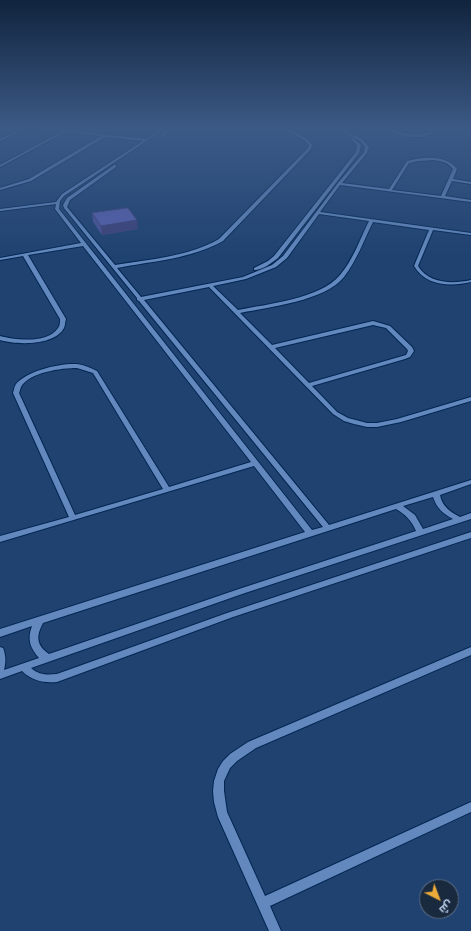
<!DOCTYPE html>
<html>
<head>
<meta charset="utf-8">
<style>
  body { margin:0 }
  #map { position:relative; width:471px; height:931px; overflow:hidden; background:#1f4271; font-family:Barlow,Cairo,sans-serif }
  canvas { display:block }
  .north { position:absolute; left:419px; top:879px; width:40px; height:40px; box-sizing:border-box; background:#19293e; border:1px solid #5c6d86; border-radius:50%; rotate:138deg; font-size:11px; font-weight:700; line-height:16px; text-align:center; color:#c0d4f1 }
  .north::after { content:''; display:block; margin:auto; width:14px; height:18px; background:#ebaa39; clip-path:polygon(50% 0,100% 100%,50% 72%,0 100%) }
</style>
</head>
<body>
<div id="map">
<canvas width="471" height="931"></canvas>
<div class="north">ش</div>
</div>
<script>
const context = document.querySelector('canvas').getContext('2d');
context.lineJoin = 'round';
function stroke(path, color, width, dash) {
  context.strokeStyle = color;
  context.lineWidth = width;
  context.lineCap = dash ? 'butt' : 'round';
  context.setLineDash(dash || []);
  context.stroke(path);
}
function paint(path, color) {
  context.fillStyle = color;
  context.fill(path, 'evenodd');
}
const minor = new Path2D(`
  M23 128H38L65 130 146 139 164 128H166L64 196 60 201 59 209 312 530 323 527 139 301 137 300V298L64 208 63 205 67 198 114 165H116V167L70 200 67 207 115 265C150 259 188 257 219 239L308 148 309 145 304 140 284 129V128H287L306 138 312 144 311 149 223 241C191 259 153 261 117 268L141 297 243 277 272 265 283 256 338 183 364 152 365 147 360 141 337 129V128H340L362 139 369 147 367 153 342 183 389 189 407 161C422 157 446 154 457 169L453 179 471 182V184L452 181 445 196 471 200V202L340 185 320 212 471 233V235L433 230 418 266C429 284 453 284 471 280V282C450 287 426 286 414 266L429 230 373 222C364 240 357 260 344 277 325 301 269 307 240 313L272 345 373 321 390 326 412 347 414 351 410 357 405 359 312 386 337 412 348 418 367 423H377L397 419 471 397V401L401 422 377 427H367L354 424 344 421 333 414 209 287 144 300 329 525 471 480V484L440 495C442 506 450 512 460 517L471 513V519L245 593 31 668C39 675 47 675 57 674L227 613 471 532V538L233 617 57 682C44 683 32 681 22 671L0 679V647L3 648C6 655 6 663 4 670L39 658C30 648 27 639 32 626L0 637V629L305 532 254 466 0 542V536L69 517 13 393C14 390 14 387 16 384 27 371 59 363 77 364 84 365 91 368 97 371L169 487 251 462 83 246 28 255 66 319C65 322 65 326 64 328 54 346 17 345 0 340V336C15 340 48 344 58 328 60 326 60 322 60 319L23 256 0 260V258L81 243 55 209 56 204 0 211V209L56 202 62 194 143 141 105 137 31 181 0 190V188L29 179 101 136 65 132 0 167V165L61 132 32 129 22 130V131L0 141V139L19 130 0 131V129ZM433 160C441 161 448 162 453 169L441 196 392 190 409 163 419 161ZM319 214 369 221C360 239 353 260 340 275 320 299 267 304 238 310L213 286 246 279 276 267 287 258ZM373 325 386 328 407 349 408 351 406 355 309 383 275 348ZM77 368 93 373 163 489 75 515 19 393C20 391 20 389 21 387 29 372 62 368 77 368ZM433 497C436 507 443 514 453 519L423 529 415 515 403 506ZM396 509C405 514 412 521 416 531L239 589 49 654C36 645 36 636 43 623Z
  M171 128H174L163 136H161V134Z
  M383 128C388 127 391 130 396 131 408 135 420 136 432 131L431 128H433L436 131C422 142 397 136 383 128Z
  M353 138 361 145 359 153 278 258C271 263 263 270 254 270V268L268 261 274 256 356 152 357 145 351 139Z
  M471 647V655L256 748 237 761 230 768 224 781V791L227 812 265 896 471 802V812L270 906 281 931H269L218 817 214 802 213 791 214 781 218 769 223 761 230 754 248 742Z`);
stroke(minor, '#032753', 2);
paint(minor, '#6288bd');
paint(new Path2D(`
  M92 213 138 229 102 235 93 222Z`), '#4b5296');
paint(new Path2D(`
  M137 220 138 229 102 235 101 226Z`), '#3d427a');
const building = new Path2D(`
  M128 208 137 220 101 226 92 213Z`);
paint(building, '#575fae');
stroke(building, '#3d427a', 1);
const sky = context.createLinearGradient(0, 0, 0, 258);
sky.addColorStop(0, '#11243e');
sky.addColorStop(0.5, '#3c5a86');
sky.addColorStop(1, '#3c5a8600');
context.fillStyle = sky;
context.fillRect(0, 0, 471, 258);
</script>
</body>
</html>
